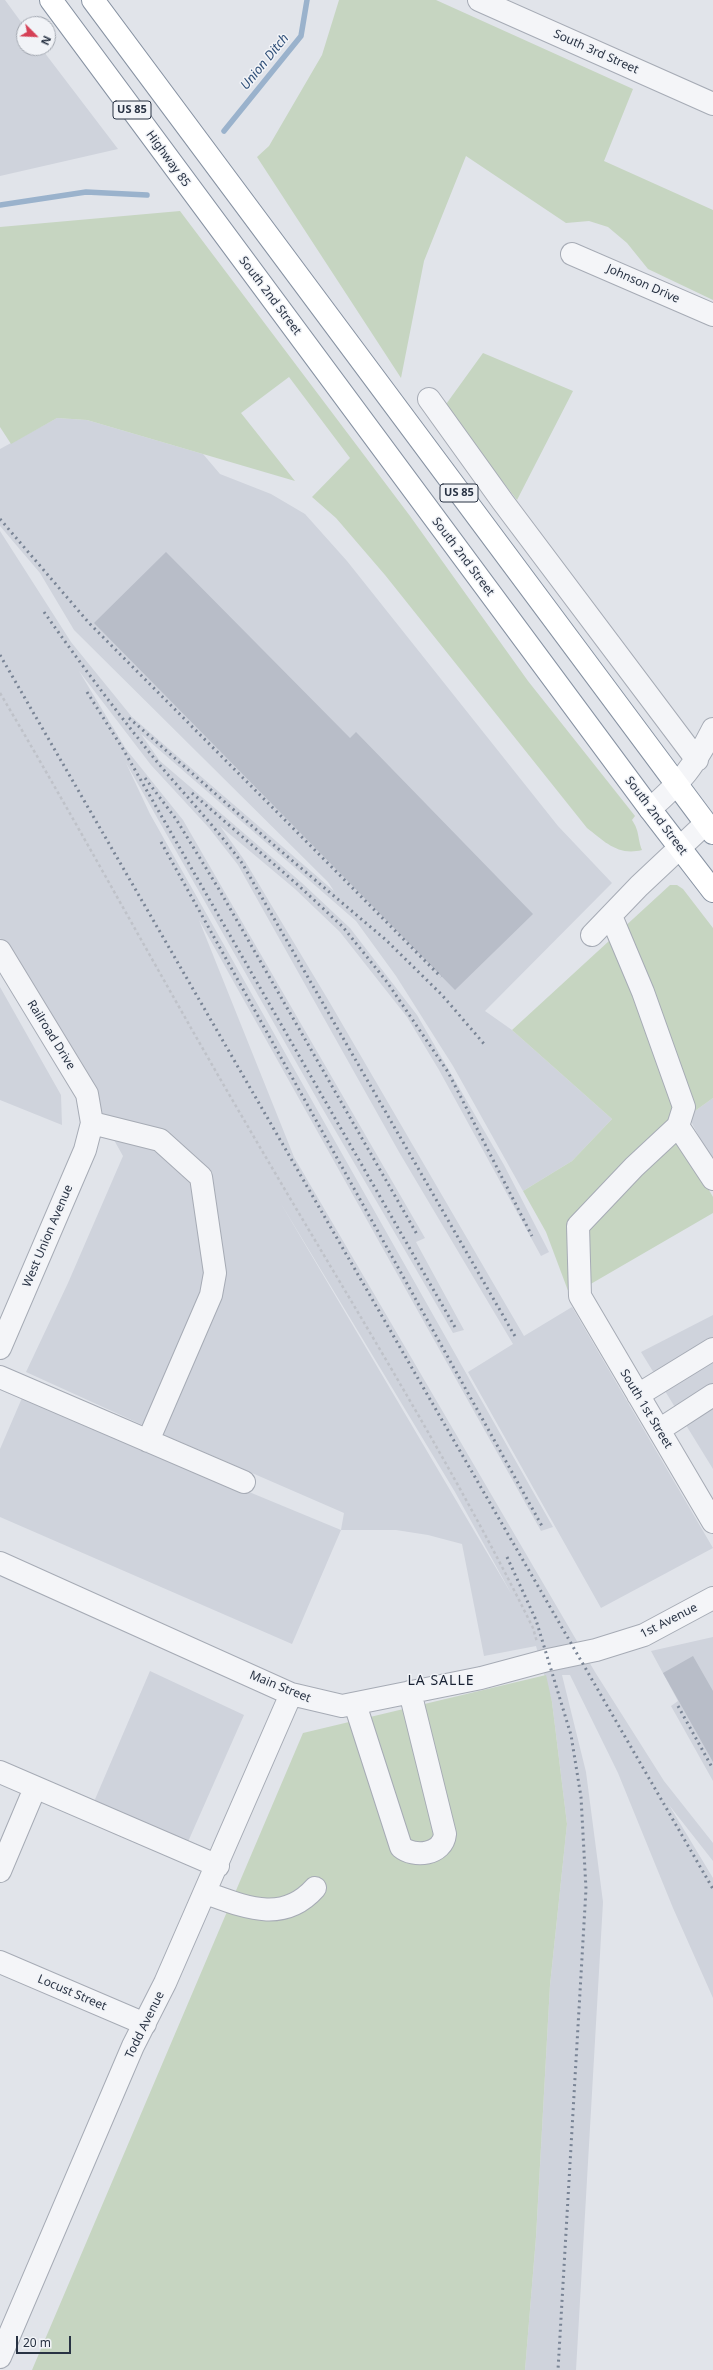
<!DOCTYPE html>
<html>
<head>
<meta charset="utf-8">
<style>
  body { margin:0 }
  #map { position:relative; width:713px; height:2370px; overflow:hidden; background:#e1e4ea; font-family:"Noto Sans",sans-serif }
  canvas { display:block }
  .north { position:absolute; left:16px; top:16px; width:40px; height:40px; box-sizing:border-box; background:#f1f3f7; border:1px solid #a1a6af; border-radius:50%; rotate:114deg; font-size:11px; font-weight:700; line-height:16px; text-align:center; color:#283243 }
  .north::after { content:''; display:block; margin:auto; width:14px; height:18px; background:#d54056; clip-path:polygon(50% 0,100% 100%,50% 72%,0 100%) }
  .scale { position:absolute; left:16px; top:2336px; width:55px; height:18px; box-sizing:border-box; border:2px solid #283243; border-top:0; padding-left:5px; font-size:12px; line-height:14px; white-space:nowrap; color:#283243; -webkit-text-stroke:3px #f1f3f7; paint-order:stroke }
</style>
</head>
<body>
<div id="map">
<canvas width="713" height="2370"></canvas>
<div class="north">N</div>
<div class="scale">20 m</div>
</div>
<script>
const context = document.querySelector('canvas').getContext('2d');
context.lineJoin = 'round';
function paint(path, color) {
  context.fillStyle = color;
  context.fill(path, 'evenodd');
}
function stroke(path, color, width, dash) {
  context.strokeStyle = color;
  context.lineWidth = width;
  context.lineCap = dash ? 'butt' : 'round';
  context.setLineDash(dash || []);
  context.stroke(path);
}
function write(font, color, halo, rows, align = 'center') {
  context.font = font + ' "Noto Sans",sans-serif';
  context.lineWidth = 3;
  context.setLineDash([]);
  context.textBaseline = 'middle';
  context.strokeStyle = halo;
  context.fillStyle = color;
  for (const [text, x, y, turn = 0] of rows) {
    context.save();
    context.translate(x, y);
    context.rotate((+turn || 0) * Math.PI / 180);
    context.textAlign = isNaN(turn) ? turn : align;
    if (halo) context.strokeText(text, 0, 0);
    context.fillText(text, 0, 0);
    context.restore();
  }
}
paint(new Path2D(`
  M0 0H5L24 26V48H41L118 149 0 176Z
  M57 418 87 420 203 454 220 474 271 494 305 514 347 561 558 826 612 883 485 1011 512 1030 612 1119 572 1161 523 1191 453 1066 396 976 356 921 141 734 160 761 302 883 350 928 417 1015 504 1165 549 1252 541 1256 439 1070 407 1017 340 932 295 889 220 826 245 861 330 1003 524 1336 572 1307 713 1548 601 1608 468 1372 513 1344 399 1152 238 865 209 828 151 765 79 671 126 749 183 820 425 1238 416 1242 464 1330 453 1333 321 1106 126 763 150 814 553 1527 541 1531 199 920 294 1157 595 1672 664 1781 713 1843V1861L669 1805 713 1878V1998L673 1908 618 1773 570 1675H562L586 1772 603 1902 576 2370H525L536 2237 550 1985 567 1824 552 1702 536 1646 484 1656 462 1544 428 1535 396 1530H341L292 1644 0 1517V1449L22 1398 341 1530 344 1513 160 1433 26 1372 68 1283 123 1156 0 938V531L71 642 132 717 334 891 328 882 74 630 40 573 0 526V449ZM280 1202 455 1492 512 1595Z
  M0 987 61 1095 62 1125 0 1100Z
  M713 1098V1163L688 1116Z
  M713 1315V1469L641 1352Z
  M713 1637V1781L671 1706 678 1701 651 1651Z
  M150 1671 244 1715 187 1844 93 1804Z`), '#cfd3dc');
paint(new Path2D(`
  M339 0H436L633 89 604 161 713 210V300L648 269 627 243 608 227 589 221 566 223 466 156 424 261 401 378 257 157 269 146 322 55Z
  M180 211 410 516 528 681 635 816 632 820C640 832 637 837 642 850 618 856 605 842 587 828L385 575 336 518 312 497 350 458 289 377 241 413 295 481 87 420 57 418 11 444 0 427V227Z
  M483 353 573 391 517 500 444 407Z
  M670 885H677L683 889 713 928V1098L688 1116 670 1122 713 1197V1213L570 1296 546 1232 523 1191 572 1161 612 1119 512 1030Z
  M546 1675 552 1702 567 1824 550 1985 536 2237 525 2370H32L303 1733Z`), '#c6d5c1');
stroke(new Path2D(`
  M224 131 301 36 307 0
  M0 205 86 192 147 195`), '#9ab2cc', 5.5);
paint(new Path2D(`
  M166 552 350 738 356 732 533 914 455 990 94 623Z
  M693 1656 713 1691V1762L663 1673Z`), '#b8bdc8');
const minor = new Path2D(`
  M479 0 713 104
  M572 254 713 315
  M429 399 503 502 697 760
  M650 809C681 782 694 767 713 729
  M611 916 643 992 684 1107 678 1126 634 1167 578 1226 580 1296 713 1522
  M592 935 639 886 705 824
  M0 951 87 1094 92 1123 85 1150 0 1348
  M92 1123 160 1140 201 1177 215 1273 211 1295 148 1441
  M678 1126 713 1179
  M0 1377 244 1482
  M638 1395 713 1349
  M659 1430 713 1395
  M0 1563 291 1694 342 1706 481 1678 548 1660 596 1650 644 1635 713 1598
  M355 1704 401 1847C414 1858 443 1855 445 1834L410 1692
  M0 1772 218 1866
  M0 1871 35 1788
  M206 1893C245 1907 283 1924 315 1888
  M0 1962 145 2024
  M0 2357 133 2046 165 1983 291 1694`);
const highway = new Path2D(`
  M51 0 650 809 713 891
  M93 0 713 833`);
stroke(minor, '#a6abb5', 24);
stroke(highway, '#8792a2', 24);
stroke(new Path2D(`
  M0 693C85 836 163 982 247 1125 344 1292 448 1455 533 1628L537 1642`), '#bfc2c9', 2.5, [3, 3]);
stroke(minor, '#f4f5f8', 22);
stroke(highway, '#fff', 22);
stroke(new Path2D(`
  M0 519 89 623 441 977
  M44 612C80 663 118 714 158 763 186 796 216 828 242 863L516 1338
  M0 655 713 1889
  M87 692 123 749 456 1329
  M129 718 275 846 386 940 442 995 485 1045
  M145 778 176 819 220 891 418 1236
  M192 793 298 885 343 927 387 982 448 1072 532 1236
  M161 842 542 1526
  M507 1557 536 1620 571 1735 581 1797 586 1889 558 2370
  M678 1706 713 1769`), '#798495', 3, [2, 4]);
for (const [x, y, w] of [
  [132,110,38],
  [459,493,38]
]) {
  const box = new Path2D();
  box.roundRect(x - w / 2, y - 9, w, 18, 3);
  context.fillStyle = '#f1f3f7';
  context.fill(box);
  stroke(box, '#283243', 1);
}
write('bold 11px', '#283243', null, [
  ["US 85",132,110],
  ["US 85",459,493]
]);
write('12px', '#283243', '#f1f3f7', [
  ["South 3rd Street",596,52,24],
  ["Highway 85",168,159,54],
  ["Johnson Drive",643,284,24],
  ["South 2nd Street",270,296,53],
  ["South 2nd Street",463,557,53],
  ["South 2nd Street",656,816,53],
  ["Railroad Drive",51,1035,58],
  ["West Union Avenue",48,1236,-67],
  ["South 1st Street",646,1409,59],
  ["1st Avenue",669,1621,-27],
  ["Main Street",280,1687,22],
  ["Locust Street",72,1993,23],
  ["Todd Avenue",145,2025,-64]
]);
write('italic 13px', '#305079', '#f1f3f7', [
  ["Union Ditch",265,62,-51]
]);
context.letterSpacing = '1px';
write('14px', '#1a2334', '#f1f3f7', [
  ["LA SALLE",441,1681]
]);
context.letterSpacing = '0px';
</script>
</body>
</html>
